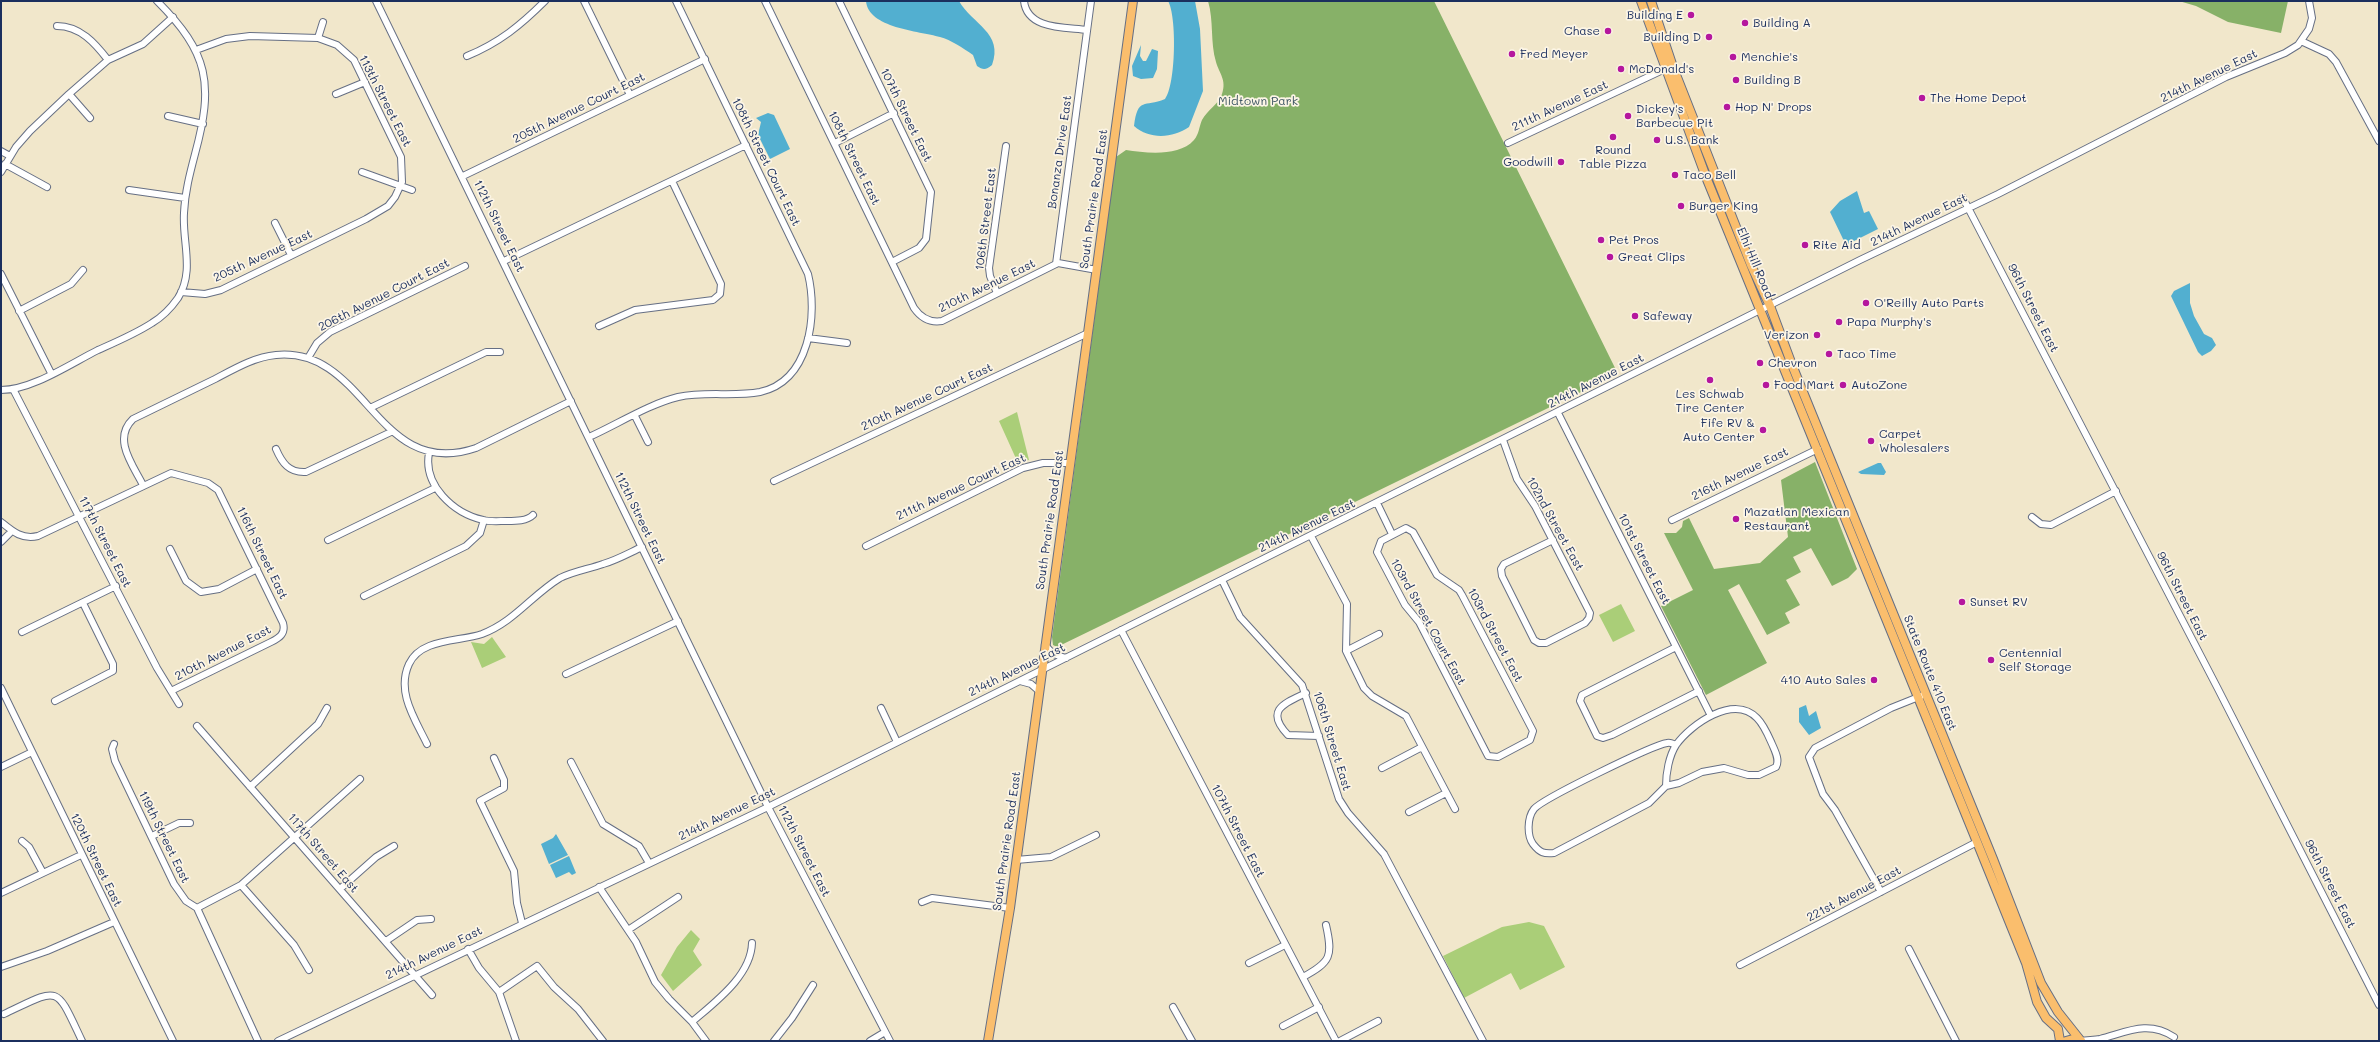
<!DOCTYPE html>
<html>
<head>
<meta charset="utf-8">
<style>
  body { margin:0 }
  #map { position:relative; width:2380px; height:1042px; overflow:hidden; background:#f1e7cb; font-family:Mali,sans-serif }
  canvas { display:block }
  .frame { position:absolute; inset:0; border:2px solid #1b2f5e; pointer-events:none }
</style>
</head>
<body>
<div id="map">
<canvas width="2380" height="1042"></canvas>
<div class="frame"></div>
</div>
<script>
const context = document.querySelector('canvas').getContext('2d');
context.lineJoin = 'round';
function paint(path, color) {
  context.fillStyle = color;
  context.fill(path, 'evenodd');
}
function stroke(path, color, width, dash) {
  context.strokeStyle = color;
  context.lineWidth = width;
  context.lineCap = dash ? 'butt' : 'round';
  context.setLineDash(dash || []);
  context.stroke(path);
}
function write(font, color, halo, rows, align = 'center') {
  context.font = font + ' Mali,sans-serif';
  context.lineWidth = 3.5;
  context.setLineDash([]);
  context.textBaseline = 'middle';
  context.strokeStyle = halo;
  context.fillStyle = color;
  for (const [text, x, y, turn = 0] of rows) {
    context.save();
    context.translate(x, y);
    context.rotate((+turn || 0) * Math.PI / 180);
    context.textAlign = isNaN(turn) ? turn : align;
    if (halo) context.strokeText(text, 0, 0);
    context.fillText(text, 0, 0);
    context.restore();
  }
}
paint(new Path2D(`
  M1017 412 1029 460 1018 463 999 421Z
  M1621 604 1635 631 1613 642 1599 615Z
  M492 637 506 657 482 668 471 642 484 644Z
  M1529 922 1544 926 1565 967 1520 990 1511 973 1464 998 1443 956 1502 927Z
  M691 930 700 939 693 951 702 965 673 991 661 975 677 947Z`), '#aace78');
paint(new Path2D(`
  M1208 1H1434L1618 374 1057 647 1053 645 1052 637 1116 157 1126 150C1146 153 1179 157 1194 140 1199 134 1199 127 1202 120 1207 110 1219 104 1222 94 1227 80 1219 73 1216 62 1210 42 1214 21 1208 1Z
  M2179 1H2288L2281 33 2228 22 2196 6Z
  M1815 462 1857 569 1848 578 1832 586 1811 548 1793 557 1801 572 1786 580 1800 605 1785 613 1790 623 1767 635 1739 584 1728 590 1767 663 1706 695 1661 606 1693 590 1664 533H1676L1682 527 1683 521 1689 518 1714 569 1760 563 1788 537 1781 480Z`), '#87b168');
paint(new Path2D(`
  M866 1H959C972 24 1004 33 992 65 986 70 983 70 977 66L973 55C963 48 951 40 940 37 919 31 868 28 866 1Z
  M1168 1H1195L1200 29 1203 91 1189 127C1173 138 1150 140 1134 126 1138 96 1144 108 1165 99 1176 85 1177 16 1168 1Z
  M1141 45 1140 56 1143 61H1146L1152 49 1158 51 1157 69 1153 78 1141 79 1133 76 1132 66Z
  M768 113 774 115 790 149 770 159 758 135 761 122 756 118Z
  M1857 191 1864 213 1869 211 1878 229 1848 244 1843 239 1830 212 1840 201Z
  M2190 283V303L2194 316 2204 334 2212 338 2216 345 2211 351 2202 356 2198 352 2171 296 2174 291Z
  M1878 463H1881L1886 472 1884 475 1861 474 1858 472Z
  M1806 705 1809 716 1816 711 1821 728 1809 735 1799 722V708Z
  M556 834 568 855 549 864 541 844 553 838Z
  M569 856 576 873 572 875 569 872 556 878 550 865Z`), '#52afd0');
const minor = new Path2D(`
  M376 1 768 807 890 1041
  M584 1 630 95
  M765 1 914 308C921 318 930 323 942 321L1058 263 1097 270
  M839 1 931 192 926 239 919 248 892 262
  M1024 1C1027 30 1066 27 1087 30
  M57 26C80 26 95 43 108 60
  M318 38 323 22
  M2301 41 2329 54 2336 62 2379 141
  M467 56C499 43 521 25 545 1
  M69 94 90 118
  M336 94 365 82
  M168 116 203 124
  M835 143 894 113
  M1508 143 1665 69
  M1 151 10 156
  M5 164 47 187
  M1 172 16 147 30 131 69 94 108 60 143 44 173 17
  M362 172 412 190
  M463 176 705 59
  M129 190 185 198
  M1963 198 2218 689 2379 1005
  M275 223 291 255
  M504 261 746 145
  M1056 264 1091 1
  M1 274 51 373
  M181 292 205 294 221 290 366 219 388 206 395 197 402 182 401 157 354 60 337 45 318 38 250 36 226 39 196 50
  M997 293 990 276 989 268 1006 146
  M19 311 71 284 83 270
  M599 326 635 310 713 300 720 294 721 284 672 181
  M808 338 847 343
  M308 358 317 343 330 332 465 266
  M13 389 157 668 179 704
  M1 390C32 390 70 364 98 350 116 342 135 334 152 323 162 317 171 308 178 298 195 271 182 242 184 213 185 192 190 173 195 154 214 84 209 53 157 1
  M370 408 486 352H500
  M1558 413 1710 714
  M635 416 648 442
  M589 437C616 425 649 404 678 397 706 391 733 397 760 392 810 381 818 315 808 274L676 1
  M1503 440 1517 479 1535 506 1590 613 1589 618 1585 623 1546 643H1539L1534 640 1502 576 1501 569 1504 564 1553 540
  M276 449C282 463 289 473 306 472L391 432
  M429 453C423 485 453 513 483 520 490 522 499 521 507 521 516 521 527 521 533 515
  M774 481 1088 333
  M143 485C133 465 112 439 133 419 160 406 188 392 215 379 234 369 254 357 276 355 367 346 376 482 476 448L571 401
  M1377 503 1392 534
  M2032 517 2041 524 2051 525 2116 491
  M1672 520 1818 449
  M1 522C12 531 22 540 38 536L171 473 208 483 218 490 283 623C286 634 279 638 271 642L171 691
  M1406 528 1413 532 1437 575 1459 590 1462 595 1533 731 1530 740 1498 757 1488 756 1419 622 1405 605 1377 552 1381 541Z
  M1311 536 1347 604 1346 651 1364 688 1372 696 1406 716 1455 809
  M328 540 435 488
  M1 542 12 531
  M866 546 1023 468 1043 463H1070
  M170 549 186 581 201 592 219 589 257 569
  M1222 580 1240 617 1302 685 1339 799 1348 813 1384 854 1483 1041
  M364 596 466 546 480 533 484 520
  M1121 630 1336 1041
  M22 632 116 586
  M1045 645 1053 654 1066 658
  M1676 647 1582 695 1580 701 1597 736 1603 738 1612 735 1699 691
  M1346 651 1379 634
  M566 674 678 621
  M1020 681 1031 684 1039 691
  M1 688 173 1041
  M1306 693C1285 703 1264 710 1288 735L1319 736
  M55 701 113 671V664L83 603
  M881 708 897 742
  M197 726 432 995
  M114 744 112 749 115 761 174 884 186 901 197 908 258 1041
  M427 744C415 719 396 692 409 664 421 638 459 642 482 634 514 622 532 595 560 578 574 571 589 569 603 564 617 560 629 553 642 547
  M494 758 504 780V788L480 801 514 871 517 903 522 923
  M571 762 603 824 639 846 649 863
  M1 767 32 752
  M1382 768 1422 747
  M1666 786C1666 773 1669 756 1676 745 1691 724 1734 694 1757 718 1764 725 1768 735 1772 744 1775 751 1780 760 1776 767L1759 775H1748L1724 768 1702 772 1679 783 1666 786 1649 803 1554 853C1544 854 1540 853 1533 844 1527 836 1527 818 1534 809 1542 799 1653 745 1667 743 1671 742 1673 744 1676 745
  M250 787 318 724 327 708
  M1409 812 1446 793
  M152 836 179 823H190
  M22 841 29 847 43 873
  M1016 860 1051 857 1096 835
  M241 885 294 945 309 970
  M599 887 636 942 655 982 669 999 692 1022 706 1041
  M340 889 376 857 394 846
  M1881 892 1835 810 1823 794 1809 757 1815 748 1891 708 1926 694
  M1 893 81 855
  M922 902 932 898 1010 908
  M197 908 241 885 360 779
  M628 930 678 897
  M386 941 417 920 431 919
  M468 949 479 968 499 992 516 1041
  M1909 949 1956 1041
  M1249 963 1285 945
  M1740 965 1977 842
  M1 967 47 951 114 922
  M1303 977C1331 962 1333 956 1326 925
  M499 992 537 966 554 987 578 1009 603 1041
  M1173 1007 1192 1041
  M4 1014C61 987 55 984 82 1041
  M692 1022C715 1002 751 976 752 943
  M1283 1026 1319 1007
  M278 1041 768 807 1860 260 1998 194 2226 77 2285 53 2298 45 2309 29 2312 18 2309 1
  M774 1041 792 1018 813 985
  M870 1041 885 1032
  M1340 1041 1378 1021
  M2081 1041C2087 1040 2094 1040 2100 1039 2127 1032 2148 1020 2174 1037`);
const major = new Path2D(`
  M1641 1 1706 177 1977 842 2026 963 2037 1002 2046 1018 2058 1029 2060 1041
  M1651 1 1673 67 1751 265 1770 306 1792 365 1993 859 2041 983 2058 1012 2081 1041
  M988 1041 1010 908 1133 1
  M2066 1041 2073 1039 2081 1041`);
stroke(minor, '#666f84', 8);
stroke(major, '#666f84', 10);
stroke(minor, '#fff', 6);
stroke(major, '#fabe6d', 8);
for (const [x, y, r, color] of [
  [1691,15,4,"#b5179e"],
  [1745,23,4,"#b5179e"],
  [1608,31,4,"#b5179e"],
  [1709,37,4,"#b5179e"],
  [1512,54,4,"#b5179e"],
  [1733,57,4,"#b5179e"],
  [1621,69,4,"#b5179e"],
  [1736,80,4,"#b5179e"],
  [1922,98,4,"#b5179e"],
  [1727,107,4,"#b5179e"],
  [1628,116,4,"#b5179e"],
  [1613,137,4,"#b5179e"],
  [1657,140,4,"#b5179e"],
  [1561,162,4,"#b5179e"],
  [1675,175,4,"#b5179e"],
  [1681,206,4,"#b5179e"],
  [1601,240,4,"#b5179e"],
  [1805,245,4,"#b5179e"],
  [1610,257,4,"#b5179e"],
  [1866,303,4,"#b5179e"],
  [1635,316,4,"#b5179e"],
  [1839,322,4,"#b5179e"],
  [1817,335,4,"#b5179e"],
  [1829,354,4,"#b5179e"],
  [1760,363,4,"#b5179e"],
  [1710,380,4,"#b5179e"],
  [1766,385,4,"#b5179e"],
  [1843,385,4,"#b5179e"],
  [1763,430,4,"#b5179e"],
  [1871,441,4,"#b5179e"],
  [1736,519,4,"#b5179e"],
  [1962,602,4,"#b5179e"],
  [1991,660,4,"#b5179e"],
  [1874,680,4,"#b5179e"]
]) {
  const dot = new Path2D();
  dot.arc(x, y, r, 0, 2 * Math.PI);
  context.fillStyle = color;
  context.fill(dot);
  stroke(dot, '#fcf5e5', 1.5);
}
write('12px', '#1b2f5e', '#fcf5e5', [
  ["Building E",1683,15,"right"],
  ["Building A",1753,23],
  ["Chase",1600,31,"right"],
  ["Building D",1701,37,"right"],
  ["Fred Meyer",1520,54],
  ["Menchie's",1741,57],
  ["McDonald's",1629,69],
  ["Building B",1744,80],
  ["The Home Depot",1930,98],
  ["Hop N' Drops",1735,107],
  ["Dickey's",1636,109],
  ["Barbecue Pit",1636,123],
  ["U.S. Bank",1665,140],
  ["Round",1613,150,"center"],
  ["Table Pizza",1613,164,"center"],
  ["Goodwill",1553,162,"right"],
  ["Taco Bell",1683,175],
  ["Burger King",1689,206],
  ["Pet Pros",1609,240],
  ["Rite Aid",1813,245],
  ["Great Clips",1618,257],
  ["O'Reilly Auto Parts",1874,303],
  ["Safeway",1643,316],
  ["Papa Murphy's",1847,322],
  ["Verizon",1809,335,"right"],
  ["Taco Time",1837,354],
  ["Chevron",1768,363],
  ["Food Mart",1774,385],
  ["AutoZone",1851,385],
  ["Les Schwab",1710,394,"center"],
  ["Tire Center",1710,408,"center"],
  ["Fife RV &",1755,423,"right"],
  ["Auto Center",1755,437,"right"],
  ["Carpet",1879,434],
  ["Wholesalers",1879,448],
  ["Mazatlan Mexican",1744,512],
  ["Restaurant",1744,526],
  ["Sunset RV",1970,602],
  ["Centennial",1999,653],
  ["Self Storage",1999,667],
  ["410 Auto Sales",1866,680,"right"]
], 'left');
write('12px', '#1b2f5e', '#fcf5e5', [
  ["214th Avenue East",2209,76,-26],
  ["113th Street East",385,101,63],
  ["211th Avenue East",1560,106,-25],
  ["205th Avenue Court East",579,108,-26],
  ["107th Street East",906,115,64],
  ["Bonanza Drive East",1060,152,-82],
  ["108th Street East",854,158,64],
  ["108th Street Court East",766,162,64],
  ["South Prairie Road East",1094,199,-82],
  ["106th Street East",986,219,-83],
  ["214th Avenue East",1919,220,-26],
  ["112th Street East",499,226,64],
  ["205th Avenue East",263,256,-25],
  ["Elhi Hill Road",1755,263,67],
  ["210th Avenue East",987,286,-26],
  ["206th Avenue Court East",384,295,-27],
  ["96th Street East",2033,308,63],
  ["214th Avenue East",1596,381,-27],
  ["210th Avenue Court East",927,397,-25],
  ["216th Avenue East",1740,474,-26],
  ["211th Avenue Court East",961,487,-25],
  ["112th Street East",640,518,64],
  ["South Prairie Road East",1050,520,-82],
  ["102nd Street East",1555,524,61],
  ["214th Avenue East",1307,526,-26],
  ["117th Street East",105,542,63],
  ["116th Street East",262,553,64],
  ["101st Street East",1644,559,63],
  ["96th Street East",2182,596,63],
  ["103rd Street Court East",1428,622,61],
  ["103rd Street East",1495,635,62],
  ["210th Avenue East",223,653,-27],
  ["214th Avenue East",1017,670,-26],
  ["State Route 410 East",1930,673,68],
  ["106th Street East",1332,741,73],
  ["214th Avenue East",727,814,-26],
  ["107th Street East",1238,831,63],
  ["119th Street East",164,837,64],
  ["South Prairie Road East",1007,841,-82],
  ["112th Street East",804,851,63],
  ["117th Street East",323,853,49],
  ["120th Street East",96,860,64],
  ["96th Street East",2330,884,63],
  ["221st Avenue East",1854,894,-28],
  ["214th Avenue East",434,953,-26]
]);
write('12px', '#3f5764', '#fcf5e5', [
  ["Midtown Park",1258,101]
]);
</script>
</body>
</html>
